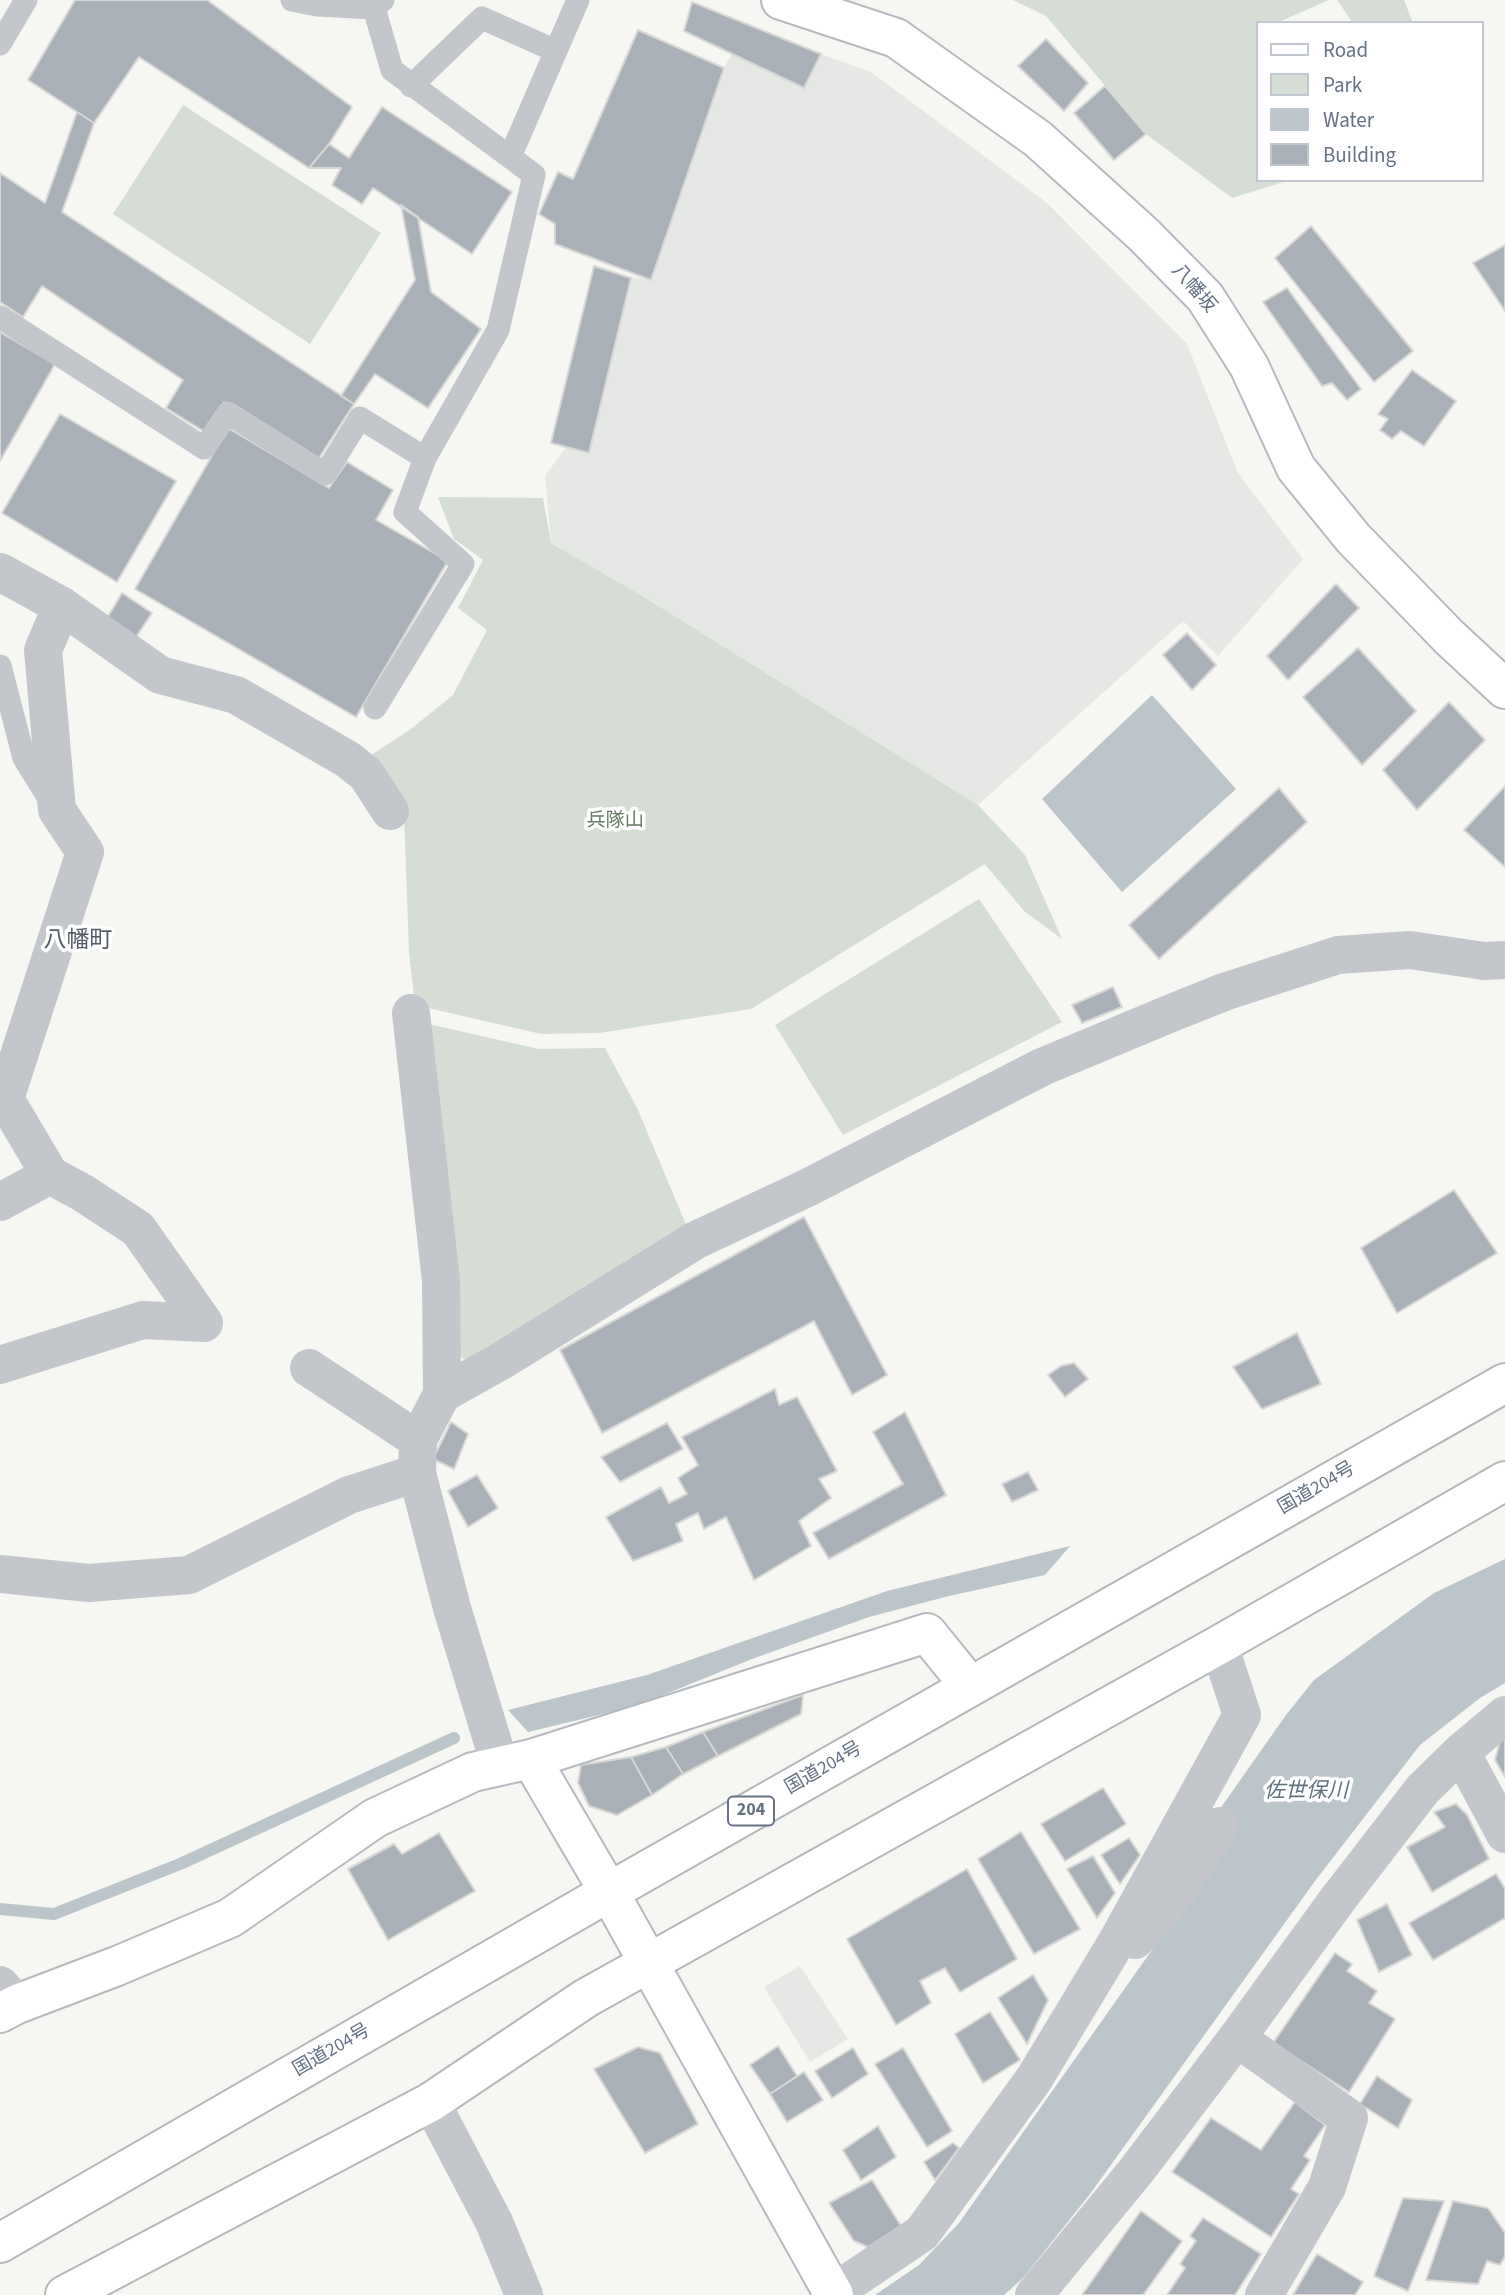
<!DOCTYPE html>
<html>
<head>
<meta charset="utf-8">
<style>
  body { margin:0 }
  #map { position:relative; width:1505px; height:2295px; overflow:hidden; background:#f6f6f2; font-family:"Source Sans 3",sans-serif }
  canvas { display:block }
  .legend { position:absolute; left:1256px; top:21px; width:228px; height:161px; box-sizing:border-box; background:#fff; border:2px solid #c1c7ce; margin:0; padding:9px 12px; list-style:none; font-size:21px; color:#657384 }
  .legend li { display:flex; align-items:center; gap:14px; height:35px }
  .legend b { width:35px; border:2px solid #c1c7ce }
</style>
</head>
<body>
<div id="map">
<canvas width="1505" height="2295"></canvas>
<ul class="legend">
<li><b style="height:9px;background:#fff"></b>Road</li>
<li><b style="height:19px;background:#d6ddd4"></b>Park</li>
<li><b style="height:19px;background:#bbc5ca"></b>Water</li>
<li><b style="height:19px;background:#a9b0b7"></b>Building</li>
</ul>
</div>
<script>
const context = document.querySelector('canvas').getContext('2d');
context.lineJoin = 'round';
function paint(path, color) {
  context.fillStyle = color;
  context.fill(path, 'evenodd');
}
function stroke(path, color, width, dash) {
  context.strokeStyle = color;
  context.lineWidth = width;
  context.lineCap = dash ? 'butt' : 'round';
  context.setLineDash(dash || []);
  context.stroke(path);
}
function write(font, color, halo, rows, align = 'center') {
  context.font = font + ' "Source Sans 3","Noto Sans JP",sans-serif';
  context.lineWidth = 7;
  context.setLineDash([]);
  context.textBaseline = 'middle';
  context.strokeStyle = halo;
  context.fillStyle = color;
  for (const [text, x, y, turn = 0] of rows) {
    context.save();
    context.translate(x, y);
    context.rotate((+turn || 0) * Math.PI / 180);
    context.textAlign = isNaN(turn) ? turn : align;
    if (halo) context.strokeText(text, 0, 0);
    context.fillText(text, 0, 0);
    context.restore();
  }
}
paint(new Path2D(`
  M732 54 803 88 821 54 871 72 1046 202 1187 344 1238 473 1303 559 1218 656 1183 621 978 805 639 594 551 543 545 476 566 447 589 452 631 278 651 279 724 68Z
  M800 1966 848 2039 810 2062 764 1987Z`), '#e6e8e6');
paint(new Path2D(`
  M1013 0H1329L1281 21 1282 23H1258V180H1290L1232 198 1146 134 1046 16Z
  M1337 0H1404L1413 23H1353Z
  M183 105 381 233 310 344 113 214Z
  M438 497 543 498 551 543 639 594 978 805 1025 855 1062 939 1024 911 985 864 751 1009 599 1033 541 1034 415 1005 409 952 404 813 362 761 411 729 453 695 487 630 458 608 483 560 454 539Z
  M979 899 1062 1022 843 1135 775 1025Z
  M424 1023 539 1049 605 1048 638 1110 687 1227 470 1363 453 1352Z`), '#d6ddd4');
paint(new Path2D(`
  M1152 695 1236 789 1122 892 1042 799Z
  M1070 1546 1045 1575 949 1596 869 1617 752 1659 636 1706 528 1732 508 1710 647 1675 887 1591Z
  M1505 1559V1683L1480 1698 1420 1745 1315 1881 1090 2194 1024 2277 1004 2295H875L919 2265 959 2223 1236 1831 1215 1816 1286 1715 1314 1680 1434 1593Z`), '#bbc5ca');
stroke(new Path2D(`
  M0 1909 54 1914 180 1864 454 1738`), '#bbc5ca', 12);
const building = new Path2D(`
  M75 0H207L352 107 329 144 309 168 139 57 94 123 28 80Z
  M692 2 821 54 804 88 684 31Z
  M638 30 724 68 651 280 555 244V224L539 214 558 172 573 179Z
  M1046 39 1088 83 1064 111 1018 66Z
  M1105 86 1146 134 1114 160 1074 113Z
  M382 107 512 192 472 254 373 188 362 204 332 185 341 168H309L329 144 349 158Z
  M77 112 94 123 62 212 354 404 317 461 224 402 205 432 166 408 183 380 42 286 23 317 0 302V173L45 203Z
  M401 205 418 217 431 292 481 329 428 408 375 374 354 404 341 396 415 280Z
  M1311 226 1413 351 1374 382 1275 258Z
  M1505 245V311L1473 263Z
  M594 266 631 278 589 453 551 443Z
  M1287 288 1361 389 1347 400 1332 383 1322 386 1263 302Z
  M0 332 55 364 0 461Z
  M1412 370 1456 401 1424 446 1401 431 1392 439 1380 430 1388 419 1378 414Z
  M60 414 176 481 117 582 2 513Z
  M228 428 329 488 347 462 393 490 376 520 448 561 356 717 135 589Z
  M1336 584 1359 608 1288 680 1267 656Z
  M122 593 152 613 136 637 106 620Z
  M1187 633 1216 665 1192 690 1163 655Z
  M1358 648 1416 711 1362 765 1303 697Z
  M1449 702 1485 740 1417 810 1383 770Z
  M1505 786V867L1464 830Z
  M1279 788 1307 822 1159 959 1129 925Z
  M1113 987 1122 1007 1082 1023 1072 1005Z
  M1454 1190 1497 1253 1397 1313 1361 1248Z
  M804 1217 887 1375 852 1395 814 1321 602 1433 560 1350Z
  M1297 1333 1321 1384 1262 1409 1233 1367Z
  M1074 1363 1088 1379 1065 1397 1048 1375 1061 1366Z
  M775 1389 779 1405 797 1397 837 1471 819 1479 831 1498 799 1521 811 1546 754 1580 726 1517 704 1529 698 1513 676 1524 683 1541 633 1561 606 1517 661 1487 669 1503 687 1494 678 1478 698 1465 682 1437Z
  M905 1412 946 1495 829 1559 813 1533 903 1484 873 1432Z
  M451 1422 468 1434 454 1469 433 1459Z
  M667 1423 683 1449 620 1482 601 1457Z
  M1028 1472 1038 1490 1012 1502 1002 1484Z
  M477 1475 498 1508 468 1527 448 1491Z
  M803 1695 801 1714 718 1756 703 1732Z
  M703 1732 718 1756 683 1774 666 1747Z
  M1505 1738V1777L1495 1760 1500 1741Z
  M666 1747 683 1774 652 1795 631 1757Z
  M631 1757 652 1795 617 1815 589 1806 578 1783 581 1765Z
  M1103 1788 1126 1824 1065 1861 1041 1824Z
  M1456 1804 1467 1815 1489 1859 1432 1892 1407 1847 1445 1827 1434 1812Z
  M1021 1832 1080 1929 1034 1954 978 1859Z
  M439 1833 475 1891 388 1940 348 1869 394 1844 402 1854Z
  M1129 1838 1140 1855 1120 1884 1101 1855Z
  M1093 1856 1115 1893 1097 1918 1067 1869Z
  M967 1869 1017 1959 960 1992 945 1968 920 1981 931 2003 896 2025 847 1939Z
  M1496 1874 1505 1889V1918L1433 1960 1409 1923Z
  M1387 1904 1412 1955 1379 1972 1357 1920Z
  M1335 1953 1352 1964 1347 1971 1377 1991 1369 2003 1395 2019 1349 2092 1273 2043Z
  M1033 1975 1048 2000 1027 2044 998 1998Z
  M990 2012 1020 2060 983 2083 955 2034Z
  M778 2046 797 2076 770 2094 750 2065Z
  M638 2047 660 2053 698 2124 645 2153 594 2069Z
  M853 2048 868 2074 832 2098 815 2071Z
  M903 2048 952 2131 927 2147 875 2064Z
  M804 2072 823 2100 787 2122 770 2094Z
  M1377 2076 1412 2100 1398 2128 1360 2104Z
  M1295 2102 1325 2125 1304 2156 1310 2160 1291 2189 1299 2194 1271 2237 1172 2172 1211 2118 1261 2150Z
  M878 2126 896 2157 861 2180 843 2150Z
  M953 2143 959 2148 935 2180 924 2162Z
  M872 2180 901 2226 868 2247 854 2241 829 2203Z
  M1403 2198 1444 2201 1408 2291 1374 2276Z
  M1453 2201 1488 2208 1505 2233V2256L1500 2265 1487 2261 1478 2284 1426 2280Z
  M1141 2211 1182 2241 1143 2295H1082Z
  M1203 2218 1261 2254 1235 2295H1167L1185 2268 1180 2264 1196 2241 1190 2236Z
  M1317 2254 1363 2282 1355 2295H1293Z`);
paint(building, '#a9b0b7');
stroke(building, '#d7d7d5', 2);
const secondary = new Path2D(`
  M781 0 896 38 1038 139 1143 234 1205 297 1249 366 1296 468 1353 538 1449 637 1505 689
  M531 1759 609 1892 834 2295
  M0 2013 17 2004 117 1966 230 1918 375 1818 473 1772 531 1759 927 1633 970 1686`);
const highway = new Path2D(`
  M0 2243 609 1892 1505 1383
  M65 2295 431 2102 586 1998 1219 1645 1505 1481`);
stroke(secondary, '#b6babf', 42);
stroke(highway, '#b4b7bb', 42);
stroke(new Path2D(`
  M292 0 317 5 374 8 383 0
  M374 8 392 70 510 157
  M0 44 26 0
  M411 86 482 18 556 51
  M0 317 204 448 228 413 325 474 360 418 425 458
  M0 666 24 758 51 802
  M375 708 463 564 405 512 425 458 498 330 534 175 510 157 578 0`), '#c3c6ca', 23);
stroke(new Path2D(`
  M0 572 62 606 160 675 236 695 347 759 366 774 390 811
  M62 606 43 650 57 810 85 852 5 1099 50 1175 83 1193 138 1229 204 1323
  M411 1013 441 1281 442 1394 418 1440 417 1473 452 1608 500 1766
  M0 1202 50 1175
  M0 1365 143 1320 204 1323
  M309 1368 418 1440
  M442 1394 501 1361 696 1240 807 1188 1042 1067 1169 1014 1224 992 1338 955 1410 950 1484 961 1505 960
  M0 1574 89 1583 189 1575 349 1495 417 1473
  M1461 1752 1505 1834
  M1135 1940 1173 1898 1220 1826
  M0 1985 17 2004
  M1237 2038 1349 2118 1327 2187 1264 2295
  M431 2102 494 2222 524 2295
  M830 2295 922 2233 1034 2079 1119 1938 1242 1715 1219 1645
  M1034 2295 1136 2171 1237 2038 1338 1899 1423 1789 1461 1752 1505 1715`), '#c3c6ca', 38);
stroke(secondary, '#fff', 38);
stroke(highway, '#fff', 38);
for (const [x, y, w] of [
  [751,1811,46]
]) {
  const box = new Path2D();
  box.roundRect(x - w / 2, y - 14.5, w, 29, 5);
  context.fillStyle = '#fff';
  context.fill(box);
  stroke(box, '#657384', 2);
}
write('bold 18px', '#657384', null, [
  ["204",751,1811]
]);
write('19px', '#657384', '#fff', [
  ["八幡坂",1193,289,49],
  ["国道204号",1317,1489,-30],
  ["国道204号",824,1769,-30],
  ["国道204号",332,2051,-30]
]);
write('19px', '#667b64', '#fff', [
  ["兵隊山",615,822]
]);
write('italic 21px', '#607480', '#fff', [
  ["佐世保川",1306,1792]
]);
write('23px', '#535d69', '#fff', [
  ["八幡町",78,942]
]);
</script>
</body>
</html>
